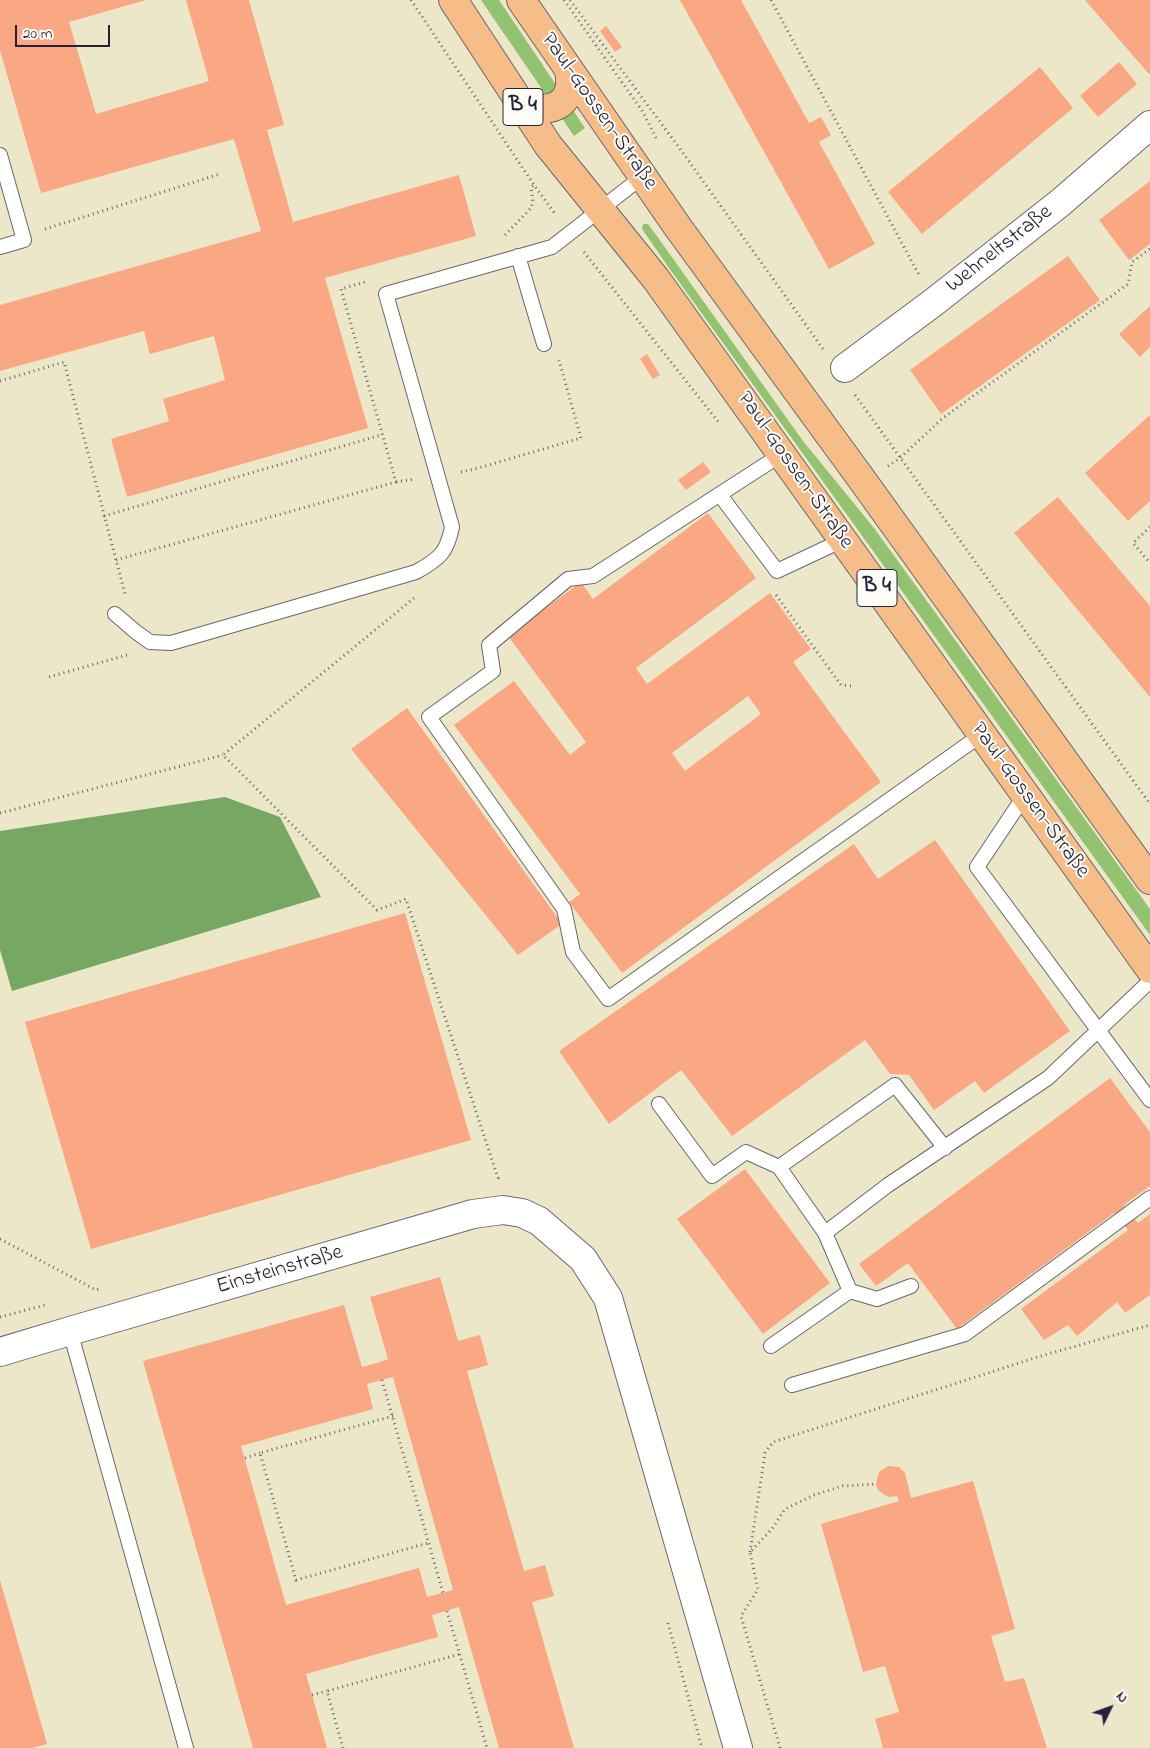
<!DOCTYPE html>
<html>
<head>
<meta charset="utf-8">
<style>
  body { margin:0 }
  #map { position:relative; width:1150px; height:1748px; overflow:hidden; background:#ede7ca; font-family:"Indie Flower",sans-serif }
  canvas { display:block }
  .north { position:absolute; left:1085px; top:1683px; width:50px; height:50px; -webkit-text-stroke:4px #fdfcf7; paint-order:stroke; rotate:48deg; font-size:14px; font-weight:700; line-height:20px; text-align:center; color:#22223b }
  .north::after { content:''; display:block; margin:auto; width:18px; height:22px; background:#22223b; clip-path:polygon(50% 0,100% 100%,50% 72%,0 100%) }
  .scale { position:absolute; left:15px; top:25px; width:95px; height:22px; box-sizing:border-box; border:2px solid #22223b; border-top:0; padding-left:6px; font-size:15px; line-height:18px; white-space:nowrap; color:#22223b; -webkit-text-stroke:4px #fdfcf7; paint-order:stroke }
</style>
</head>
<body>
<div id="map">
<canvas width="1150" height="1748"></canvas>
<div class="north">N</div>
<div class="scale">20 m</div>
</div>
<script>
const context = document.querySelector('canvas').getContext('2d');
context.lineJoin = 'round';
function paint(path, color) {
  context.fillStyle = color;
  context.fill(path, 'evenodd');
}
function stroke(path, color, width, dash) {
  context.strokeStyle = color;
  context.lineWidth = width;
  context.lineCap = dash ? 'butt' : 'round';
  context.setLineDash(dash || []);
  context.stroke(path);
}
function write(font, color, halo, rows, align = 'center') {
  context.font = font + ' "Indie Flower",sans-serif';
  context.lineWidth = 4;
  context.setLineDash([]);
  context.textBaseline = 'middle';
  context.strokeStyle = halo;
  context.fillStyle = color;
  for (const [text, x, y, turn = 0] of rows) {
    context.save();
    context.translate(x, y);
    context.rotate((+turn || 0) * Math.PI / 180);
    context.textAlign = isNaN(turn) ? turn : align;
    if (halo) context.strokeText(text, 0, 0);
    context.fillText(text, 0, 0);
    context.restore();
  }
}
paint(new Path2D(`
  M481 0H499L585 128 574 136Z
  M643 224H648L659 239 803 441 874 528 1150 909V935L669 268 642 229Z`), '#93c271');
paint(new Path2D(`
  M225 797 280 817 321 897 12 991 0 950V831Z`), '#76a863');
paint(new Path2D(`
  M0 0H146L69 22 96 114 209 81 186 0H249L284 125 267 130 293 222 459 175 476 236 325 278 368 428 127 497 111 439 169 421 163 399 225 380 214 336 150 354 144 331 0 371V305L261 231 234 139 41 193 0 50Z
  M680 0H741L809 123 821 117 831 135 819 142 875 244 829 269Z
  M1085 0H1150V75L1129 51Z
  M606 26 622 47 615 52 600 31Z
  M1119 62 1137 84 1098 117 1080 96Z
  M1040 67 1073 108 922 234 888 192Z
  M1150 181V244L1129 260 1099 220Z
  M1068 256 1100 300 941 414 910 370Z
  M1150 306V347L1140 357 1119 334Z
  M647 354 660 375 653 379 640 359Z
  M1150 415V501L1128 521 1085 473Z
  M703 462 711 472 686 490 678 480Z
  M1058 497 1150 606V697L1014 533Z
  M708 513 756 578 636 668 647 684 770 593 811 649 793 662 881 782 622 973 569 902 580 894 454 725 514 681 570 755 586 742 508 636 581 582 593 599ZM748 696 761 714 685 771 672 753Z
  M407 708 562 924 518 955 351 749Z
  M935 840 1070 1031 984 1093 975 1081 934 1110 909 1075 890 1074 865 1040 732 1136 681 1070 609 1124 559 1051 854 844 878 879Z
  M405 913 471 1140 91 1249 25 1022Z
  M1110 1078 1150 1132V1186L1124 1205 1138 1223 1150 1214V1295L1125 1313 1117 1302 1077 1336 1068 1325 1044 1340 1021 1309 1128 1230 1114 1213 957 1329 908 1263 876 1286 859 1264Z
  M745 1169 830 1283 763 1334 677 1219Z
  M440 1277 458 1341 480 1335 488 1365 467 1371 524 1571 545 1565 554 1596 532 1602 574 1748H499L459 1607 432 1615 438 1637 306 1674 327 1748H253L143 1361 344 1305 362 1367 377 1363 388 1359 370 1297ZM393 1377 453 1590 427 1597 419 1568 286 1605 241 1446 373 1409 367 1384Z
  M888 1466 899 1467 905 1473 911 1498 973 1481 1015 1629 991 1636 1005 1682 1024 1678 1047 1748H883L875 1719 899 1712 885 1666 863 1672 821 1524 899 1501 897 1496 889 1497 883 1494 878 1490 876 1484 879 1472Z
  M0 1580 47 1744 32 1748H0Z`), '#faa784');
const service = new Path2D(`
  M0 155 24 240 0 247
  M518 256 544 344
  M782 454 593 576 568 579 489 645 493 671 429 717 564 909 573 952 608 999 981 735
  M720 495 777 571 843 540
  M115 614 136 632 150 642 171 643 416 572C439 559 447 553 452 527L386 294 552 247 642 177
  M1025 795 977 867 1150 1100
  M659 1104 712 1176 746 1152 779 1167 895 1085 945 1148
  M779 1167 825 1233 888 1185 1048 1078 1150 981
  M825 1233 850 1291
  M70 1331 186 1748
  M771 1346 850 1291 877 1299 911 1286
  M792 1385 965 1334 1150 1198`);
const minor = new Path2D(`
  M845 368 934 302 1060 203 1150 125
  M0 1352 70 1331 473 1214 503 1210 522 1213 539 1221 583 1259 608 1298 738 1748`);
const primary = new Path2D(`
  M453 0 548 145 656 279 1150 969
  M521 0 677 226 863 481 1150 880
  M521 103C548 116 576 106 569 71`);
stroke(service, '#69676d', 16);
stroke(minor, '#69676d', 30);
stroke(primary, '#69676d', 30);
stroke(new Path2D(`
  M411 0 534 185 556 215
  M564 0 643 112 656 138
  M570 0 683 153 823 349
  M771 0 919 275
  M45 229 220 174
  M505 235 531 208 533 202 531 188 534 185
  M584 252 720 424
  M0 381 64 362 125 594
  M855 395 1150 804
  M888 466 900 458 943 418 1128 284 1132 262 1150 249
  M461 472 475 469 581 438 559 360
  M396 482 415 479
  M104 516 381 435
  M1150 527 1133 543 1150 563
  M116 560 396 482 341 289 365 282
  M776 595 841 685 853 686
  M414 598 223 755 377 910 406 899 498 1178 495 1179
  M49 677 127 655
  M0 813 223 755
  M0 1239 96 1290 99 1289
  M0 1317 45 1305
  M382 1380 443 1593
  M393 1416 260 1453 296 1580 428 1543
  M245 1458 260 1453
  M750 1552 765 1453 773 1442 1041 1356 1150 1325
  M447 1611 487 1748
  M668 1623 702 1748
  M312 1695 327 1691
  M343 1748 327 1691 460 1654
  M780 1748 741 1616 758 1589 750 1552 772 1529 785 1509 814 1495 843 1486 876 1484`), '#69676d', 3, [1, 4]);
stroke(service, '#fff', 14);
stroke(minor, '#fff', 28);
stroke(primary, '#f7bd88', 28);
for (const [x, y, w] of [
  [523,107,40],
  [877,588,40]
]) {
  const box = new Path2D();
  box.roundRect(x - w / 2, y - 18.5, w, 37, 4);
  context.fillStyle = '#fdfcf7';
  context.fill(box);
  stroke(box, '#22223b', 1);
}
write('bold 21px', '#22223b', null, [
  ["B 4",523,107],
  ["B 4",877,588]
]);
write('22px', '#22223b', '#fdfcf7', [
  ["Paul-Gossen-Straße",598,112,55],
  ["Wehneltstraße",1000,250,-38],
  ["Paul-Gossen-Straße",794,471,55],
  ["Paul-Gossen-Straße",1029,801,54],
  ["Einsteinstraße",280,1271,-16]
]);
</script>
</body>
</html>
